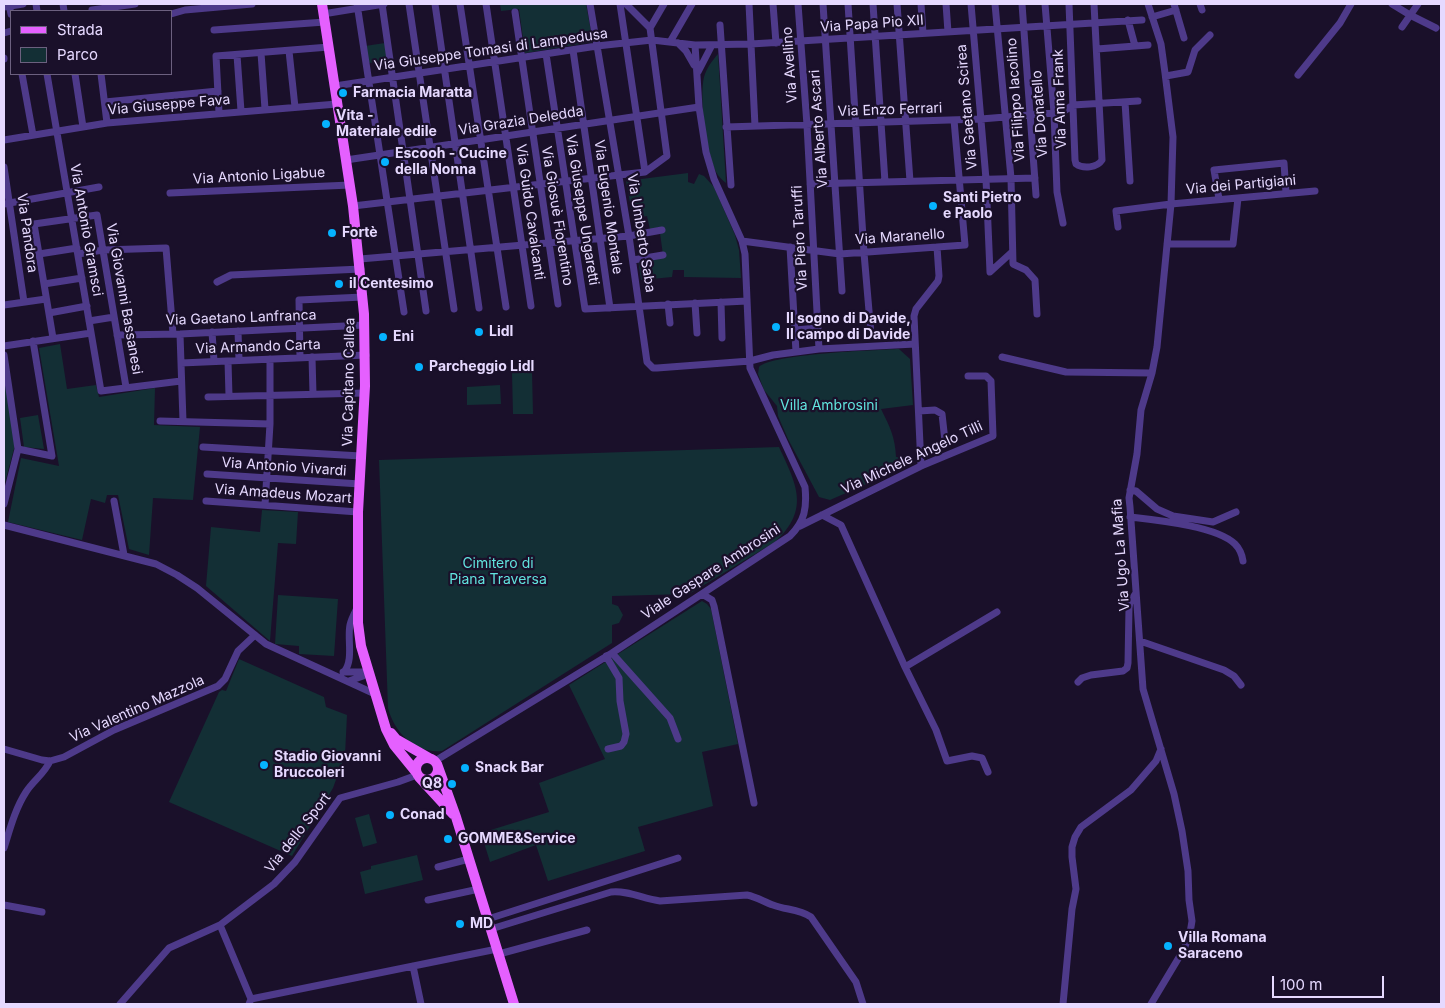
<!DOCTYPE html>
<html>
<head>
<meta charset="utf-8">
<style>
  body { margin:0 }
  #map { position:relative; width:1445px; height:1008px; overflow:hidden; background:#1a102a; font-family:Inter,sans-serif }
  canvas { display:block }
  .frame { position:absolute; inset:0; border:5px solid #e6d9ff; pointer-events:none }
  .legend { position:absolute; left:10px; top:10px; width:162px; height:65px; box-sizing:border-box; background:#1a102a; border:1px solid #6c607f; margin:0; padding:6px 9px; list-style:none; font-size:15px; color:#e6d9ff }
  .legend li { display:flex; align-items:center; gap:10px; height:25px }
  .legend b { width:25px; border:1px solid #6c607f }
  .scale { position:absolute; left:1272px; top:976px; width:112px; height:22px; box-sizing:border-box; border:2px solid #e6d9ff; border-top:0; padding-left:6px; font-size:15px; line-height:18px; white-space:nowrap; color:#e6d9ff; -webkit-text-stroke:4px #1a102a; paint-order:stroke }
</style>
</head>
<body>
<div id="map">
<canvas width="1445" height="1008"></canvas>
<div class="frame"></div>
<ul class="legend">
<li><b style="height:6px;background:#e560ff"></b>Strada</li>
<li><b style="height:14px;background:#132f35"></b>Parco</li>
</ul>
<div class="scale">100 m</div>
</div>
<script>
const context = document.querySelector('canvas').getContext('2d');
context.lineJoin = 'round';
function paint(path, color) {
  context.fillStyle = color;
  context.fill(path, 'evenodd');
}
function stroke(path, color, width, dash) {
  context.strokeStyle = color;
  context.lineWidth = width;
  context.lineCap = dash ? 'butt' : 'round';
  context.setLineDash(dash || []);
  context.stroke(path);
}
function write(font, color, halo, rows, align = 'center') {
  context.font = font + ' Inter,sans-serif';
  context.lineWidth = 4.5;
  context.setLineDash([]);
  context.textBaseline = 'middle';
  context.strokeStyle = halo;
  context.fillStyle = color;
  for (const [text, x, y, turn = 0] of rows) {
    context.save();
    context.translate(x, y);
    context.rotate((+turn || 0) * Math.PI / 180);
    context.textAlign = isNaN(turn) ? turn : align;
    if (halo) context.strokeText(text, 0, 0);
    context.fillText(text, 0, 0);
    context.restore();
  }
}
paint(new Path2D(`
  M500 4H586L593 42 525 53 519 9 501 11Z
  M385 43 387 61 368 63 365 46Z
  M718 54 726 183C722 180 719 177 716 172 706 152 699 98 704 77 707 67 712 61 718 54Z
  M688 173V182L694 184 699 174 704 176 714 187 735 235 739 250 741 278 684 277V270H673L672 277 641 280 638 259 663 255 660 233 651 234 647 216 633 219 626 181Z
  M60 344 67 389 96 385 99 397 155 388 154 425 200 427 193 500 153 498 149 555 129 549 118 495H107L105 503 91 499 82 540 8 522 21 458 59 466 39 348Z
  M899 349 910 359 913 405 881 409C890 427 895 437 896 457H902L903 468 830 500 819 497 788 439 778 416 777 406 764 390 758 374 759 367C771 354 876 350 899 349Z
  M4 365 15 445 4 486Z
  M532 372 533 414H513L512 373Z
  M500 385 501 404 467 405V387Z
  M38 415 44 449 24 447 20 418Z
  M779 447C796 484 811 509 775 542L689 594 612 596V604L618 606 623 615 619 623 612 625V643L442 751C415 754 394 732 388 708L379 460Z
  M262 510 298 512 296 544 278 543 270 641 206 586 211 527 260 532Z
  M278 595 338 599 334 656 299 654V646L275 644Z
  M702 601 707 604 711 609 738 744 702 752 713 806 638 827 645 851 548 881 536 845 490 862 481 833 549 812 539 783 605 759 569 685Z
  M239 659 324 697 326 707 347 715 345 755 333 788 292 856 169 802 219 692 222 690 226 691Z
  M369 814 377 843 363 847 355 818Z
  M417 855 423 880 365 894 360 872 371 869V866Z`), '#132f35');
stroke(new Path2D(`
  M9 4 11 14
  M36 4 37 11
  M63 4 64 11
  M357 4 404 312
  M382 4 426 311
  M409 4 454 309
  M435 4 479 308
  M460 4 506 307
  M486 4 531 306
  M590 4 629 236 647 362 653 368H657L750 361 773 355 819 349 915 344
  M620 4 645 172
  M749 4 755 126
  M773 4 776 43
  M798 4 807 125 819 349
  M823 4 842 291
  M848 4 864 253 871 334
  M873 4 885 182
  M897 4 910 181
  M921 4 923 33
  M946 4 948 32
  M971 4 986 179 990 272 1012 252
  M995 4 1011 178 1013 264 1026 270 1035 280 1037 314
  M1022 4 1036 195
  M1045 4 1054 113 1057 192 1063 223
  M1069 4 1075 160 1076 164C1083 169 1097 168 1102 160L1094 4
  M1148 4 1161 44 1165 73 1173 137 1171 204 1157 347 1152 373 1141 410 1137 454 1129 498 1130 507 1143 689 1174 794 1182 831 1188 871 1189 900 1192 921 1190 933 1184 949 1151 1004
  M1174 4 1184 38
  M1200 4 1202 10
  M1392 4 1410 15 1436 28
  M4 7 23 4
  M92 10 135 4
  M515 12 558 304
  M171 14 185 10 252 4
  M323 14 384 4
  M1152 17 1176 10
  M1128 20 1135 46
  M720 25 731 185
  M1402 27 1418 4
  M650 28 664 4
  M214 30 325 22
  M4 33 11 31
  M670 42 692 4
  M678 43 686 51 694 65
  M1097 49 1148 45
  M573 50 610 308
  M289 51 295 107
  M261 53 265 109
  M546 54 585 309 747 301
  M237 55 241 111
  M4 59V58
  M698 72 712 45
  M22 74 33 135
  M47 74 101 391 181 381
  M75 74 83 127
  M101 74 107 123
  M1298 75 1340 23 1351 4
  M1166 76 1188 72 1195 50 1210 35
  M335 86 597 46 652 40 695 45 751 44 1142 20
  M105 102 218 91
  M1125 102 1130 181
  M219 113 216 56 329 47
  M726 127 981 119 1054 113 1064 111 1073 105 1138 101
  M4 140 107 123 337 104
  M346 160 699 107
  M4 167 24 302
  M810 184 1035 178
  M170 193 350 185
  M1219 199 1214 170 1284 163 1286 193
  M4 204 99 187
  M353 206 645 172 667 156 650 28 626 4
  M1118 227 1116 211 1171 204 1315 191
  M742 241 840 254 965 245 954 120
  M1167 244H1233L1238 198
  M790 247 796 352
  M39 254 77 248
  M78 254 103 250 166 248 173 334
  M360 259 629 236 662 230
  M633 260 663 255
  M217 282 231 275 361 269
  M44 284 82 278
  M721 302 722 338
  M695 303 697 333
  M668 304 670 323
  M4 305 46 299
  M49 313 87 306
  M89 321 114 317
  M795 330 818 328
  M238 331 239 360
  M212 332 214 361
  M180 334 183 421
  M117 335 180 334 365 325
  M53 338 34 224 97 215 126 387
  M4 346 91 333
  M4 355 18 449 4 504
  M312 357 313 394
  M1002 357 1066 372 1152 373
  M300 358 299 300 363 297
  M228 361 229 396
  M181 363 366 355
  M208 397 365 393
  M919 411 935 410 942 414 945 441
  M160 421 270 424
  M203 447 361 456
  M18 449 52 456 33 341
  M921 466 914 316 916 309 938 281 939 276 937 247
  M207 474 360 484
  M1130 490 1136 491 1157 509 1173 516 1213 522 1236 512
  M114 501 124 555
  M206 501 358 512
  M265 505 270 424V359
  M822 515 841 525 905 667 936 730 947 761 972 756 982 758 988 772
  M1130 517C1156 520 1217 526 1235 544 1240 549 1242 554 1243 561
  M4 525 156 564 177 575 197 588 266 644 375 694
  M800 526 921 466 993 436 991 381 986 376H968
  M702 594 712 600 714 606 754 803
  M1140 641 1224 670 1234 676 1241 685
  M612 653 670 718 678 739
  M606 656 619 678 620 701 626 734 624 742 621 746 608 749
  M905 667 997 612
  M343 672H368
  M344 672C354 660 347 639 350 625 351 620 354 614 356 610
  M349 681 363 676 368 672
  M1078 682 1082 678 1091 675 1123 671 1127 668 1128 663 1129 608 1130 602 1136 593
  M4 749 42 760 50 761 64 757 114 730 218 686 225 679 238 651 255 635
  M435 761 612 653 790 536C805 521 807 508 805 487L750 368 745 254 742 241 714 179 706 152 699 107 695 45
  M4 848C10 829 15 809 26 792 33 781 45 773 50 761
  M438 867 469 859
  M428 900 479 889
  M4 905 42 912
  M488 919 678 858
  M220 925 251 999 249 1004
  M491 929 611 892C628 890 643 899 660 901L747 895C757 897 764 902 773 905 786 910 799 909 811 917L856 982 863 1004
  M499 954 587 930
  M413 966 421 1004
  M251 999 497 949
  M120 1004 169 948 220 925 274 884 295 862 340 798 398 782 417 775
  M1063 1004 1072 909 1076 889 1072 857V847L1075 837 1081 827 1131 790 1156 761 1161 749`), '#4e3a8a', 7);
stroke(new Path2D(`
  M322 4 353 206 364 314 365 386 358 512V623L361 646 386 729 394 745 416 772
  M391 733 396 739 431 759
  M416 769a11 11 0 1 1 22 0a11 11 0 1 1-22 0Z
  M437 764 456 817 514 1004
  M419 777 453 814`), '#e560ff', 10);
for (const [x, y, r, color] of [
  [343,93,5,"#05b2ff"],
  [326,124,5,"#05b2ff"],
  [385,162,5,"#05b2ff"],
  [933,206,5,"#05b2ff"],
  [332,233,5,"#05b2ff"],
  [339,284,5,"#05b2ff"],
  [776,327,5,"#05b2ff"],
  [479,332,5,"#05b2ff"],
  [383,337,5,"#05b2ff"],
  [419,367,5,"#05b2ff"],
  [264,765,5,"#05b2ff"],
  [465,768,5,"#05b2ff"],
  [452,784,5,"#05b2ff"],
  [390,815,5,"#05b2ff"],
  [448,839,5,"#05b2ff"],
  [460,924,5,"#05b2ff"],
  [1168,946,5,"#05b2ff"]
]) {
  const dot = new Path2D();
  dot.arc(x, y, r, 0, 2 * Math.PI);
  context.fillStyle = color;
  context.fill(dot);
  stroke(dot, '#1a102a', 2);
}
write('14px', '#e6d9ff', '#1a102a', [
  ["Via Papa Pio XII",872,24,-4],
  ["Via Giuseppe Tomasi di Lampedusa",491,50,-8],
  ["Via Avellino",790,65,-94],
  ["Via Anna Frank",1060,99,-92],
  ["Via Filippo Iacolino",1016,100,-94],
  ["Via Giuseppe Fava",169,105,-5],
  ["Via Gaetano Scirea",967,107,-95],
  ["Via Enzo Ferrari",890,110,-2],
  ["Via Donatello",1040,114,-94],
  ["Via Grazia Deledda",521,121,-9],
  ["Via Alberto Ascari",819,129,-94],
  ["Via Antonio Ligabue",259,176,-3],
  ["Via dei Partigiani",1241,185,-5],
  ["Via Eugenio Montale",608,207,82],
  ["Via Giuseppe Ungaretti",582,210,81],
  ["Via Guido Cavalcanti",530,212,82],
  ["Via Giosuè Fiorentino",557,216,81],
  ["Via Antonio Gramsci",86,230,80],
  ["Via Pandora",27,233,82],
  ["Via Umberto Saba",641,233,81],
  ["Via Maranello",900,237,-4],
  ["Via Piero Taruffi",800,238,-93],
  ["Via Giovanni Bassanesi",124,299,80],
  ["Via Gaetano Lanfranca",241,318,-2],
  ["Via Armando Carta",258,347,-2],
  ["Via Capitano Callea",349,382,-89],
  ["Via Michele Angelo Tilli",912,458,-25],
  ["Via Antonio Vivardi",284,467,4],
  ["Via Amadeus Mozart",283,494,4],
  ["Via Ugo La Mafia",1121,555,-94],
  ["Viale Gaspare Ambrosini",711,572,-33],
  ["Via Valentino Mazzola",137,709,-24],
  ["Via dello Sport",298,833,-52]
]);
write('bold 14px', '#e6d9ff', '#1a102a', [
  ["Farmacia Maratta",353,93],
  ["Vita -",336,116],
  ["Materiale edile",336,132],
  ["Escooh - Cucine",395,154],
  ["della Nonna",395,170],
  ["Santi Pietro",943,198],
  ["e Paolo",943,214],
  ["Fortè",342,233],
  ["il Centesimo",349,284],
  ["Il sogno di Davide,",786,319],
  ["Il campo di Davide",786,335],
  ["Lidl",489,332],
  ["Eni",393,337],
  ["Parcheggio Lidl",429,367],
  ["Stadio Giovanni",274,757],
  ["Bruccoleri",274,773],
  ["Snack Bar",475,768],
  ["Q8",442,784,"right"],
  ["Conad",400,815],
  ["GOMME&Service",458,839],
  ["MD",470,924],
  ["Villa Romana",1178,938],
  ["Saraceno",1178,954]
], 'left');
write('14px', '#61e3de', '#1a102a', [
  ["Villa Ambrosini",829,406],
  ["Cimitero di",498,564],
  ["Piana Traversa",498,580]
]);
</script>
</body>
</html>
